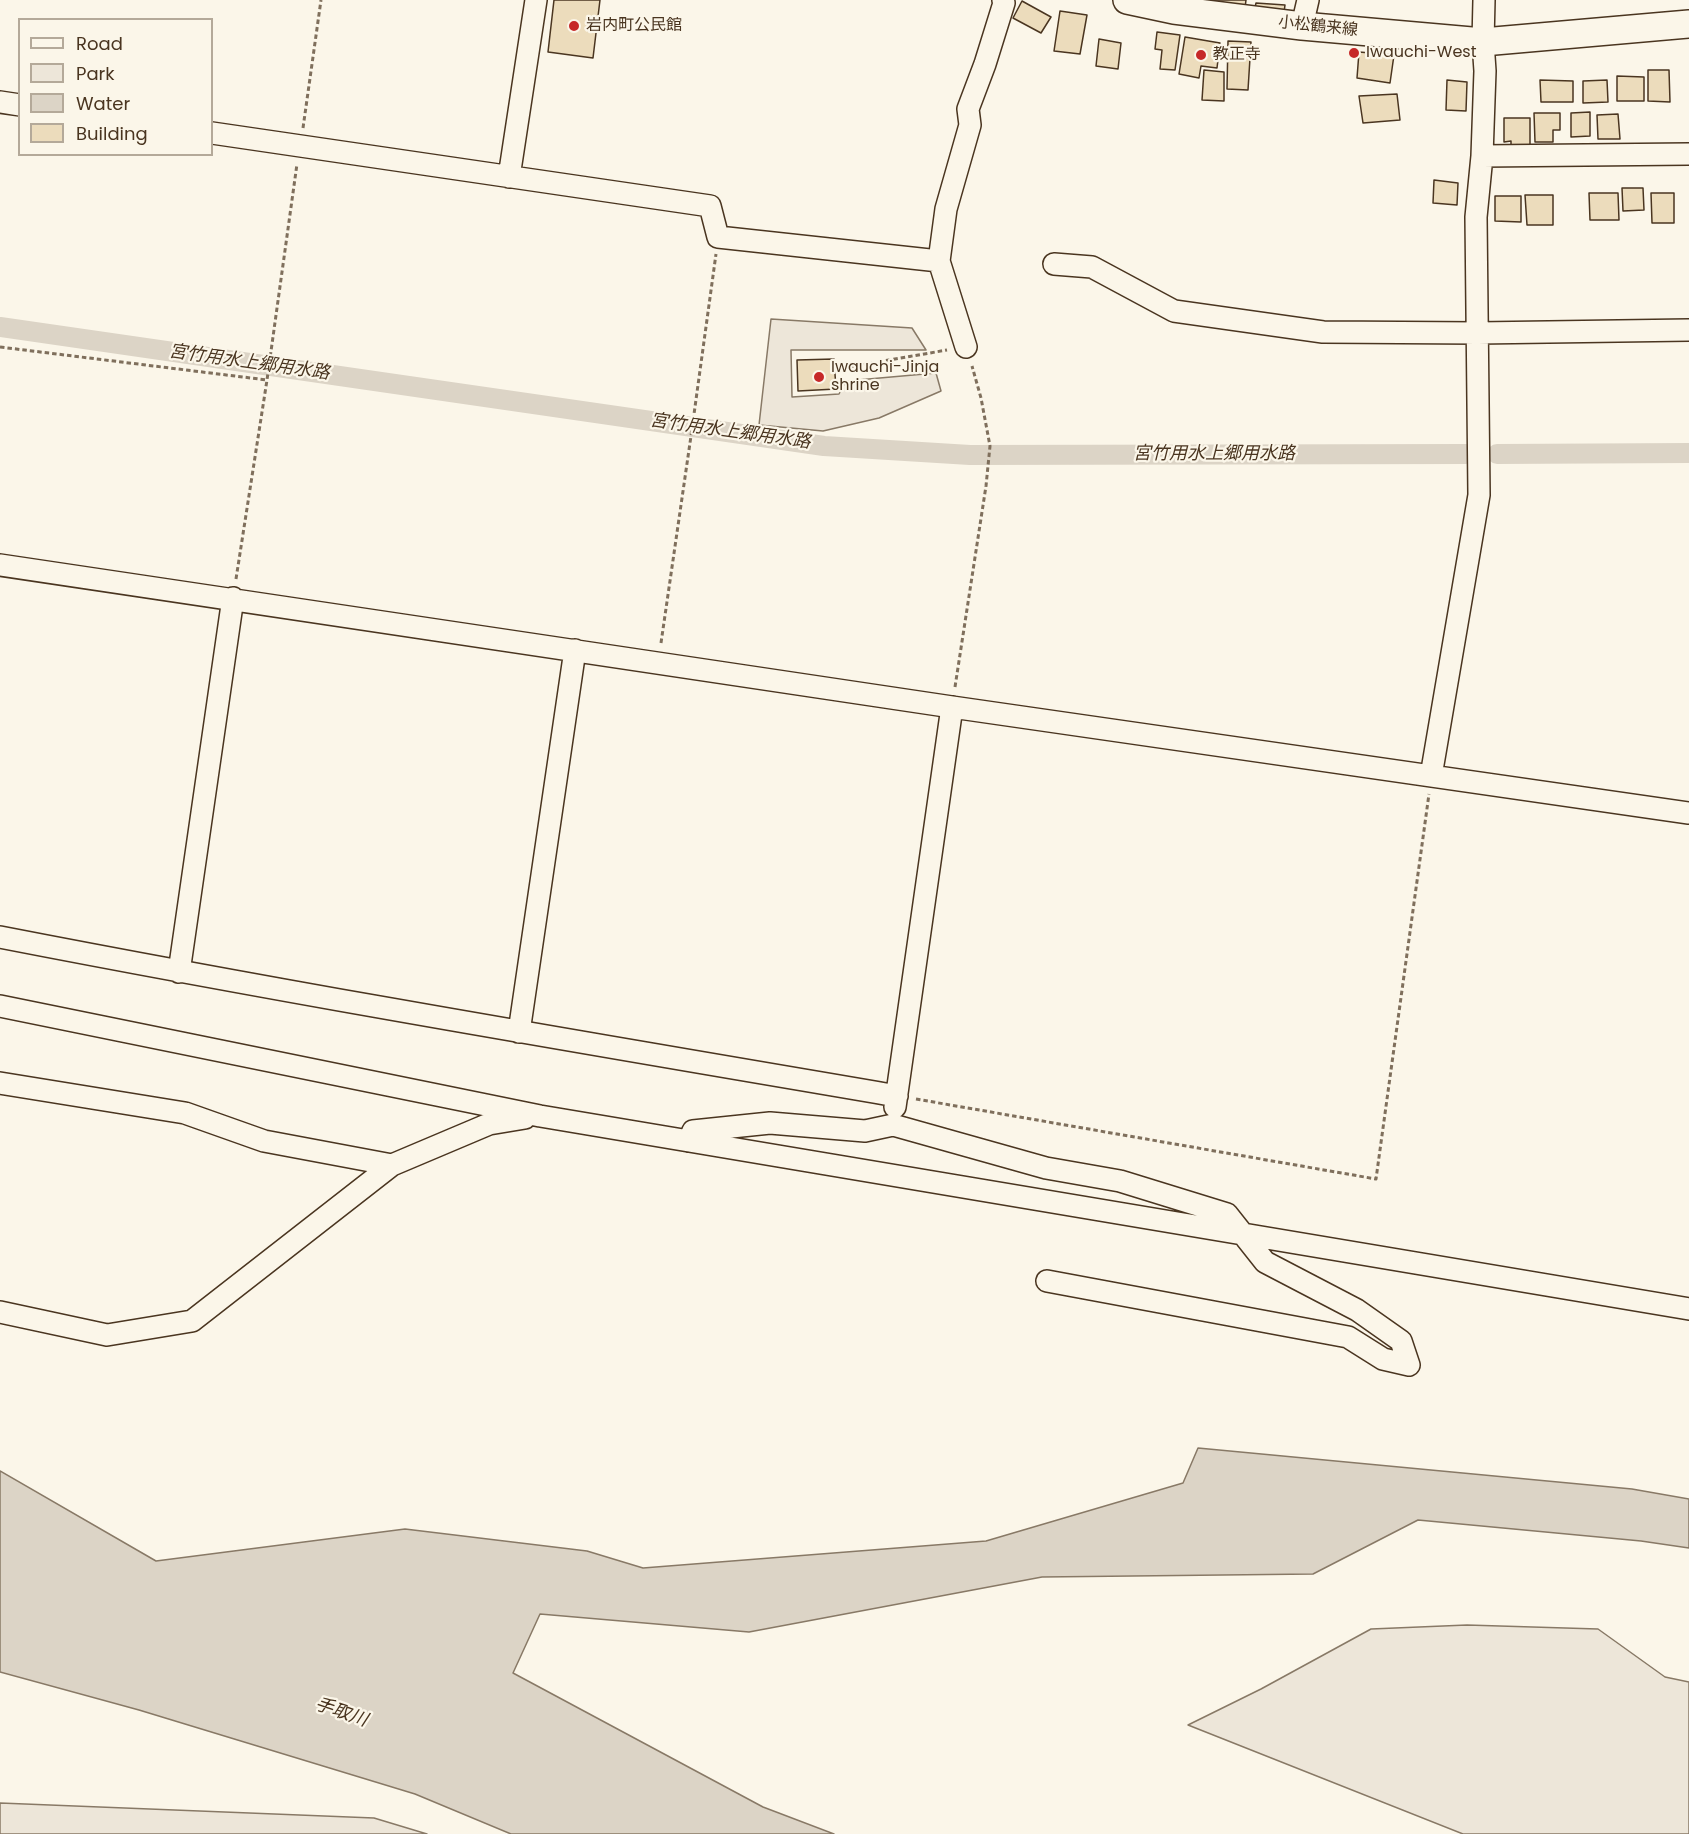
<!DOCTYPE html>
<html>
<head>
<meta charset="utf-8">
<style>
  body { margin:0 }
  #map { position:relative; width:1689px; height:1834px; overflow:hidden; background:#fbf6e9; font-family:Poppins,sans-serif }
  canvas { display:block }
  .legend { position:absolute; left:18px; top:18px; width:195px; height:138px; box-sizing:border-box; background:#fbf6e9; border:2px solid #b4a999; margin:0; padding:8px 10px; list-style:none; font-size:18px; color:#4a3520 }
  .legend li { display:flex; align-items:center; gap:12px; height:30px }
  .legend b { width:30px; border:2px solid #b4a999 }
</style>
</head>
<body>
<div id="map">
<canvas width="1689" height="1834"></canvas>
<ul class="legend">
<li><b style="height:8px;background:#fbf6e9"></b>Road</li>
<li><b style="height:16px;background:#ede6d9"></b>Park</li>
<li><b style="height:16px;background:#dcd4c6"></b>Water</li>
<li><b style="height:16px;background:#ecdcbc"></b>Building</li>
</ul>
</div>
<script>
const context = document.querySelector('canvas').getContext('2d');
context.lineJoin = 'round';
function paint(path, color) {
  context.fillStyle = color;
  context.fill(path, 'evenodd');
}
function stroke(path, color, width, dash) {
  context.strokeStyle = color;
  context.lineWidth = width;
  context.lineCap = dash ? 'butt' : 'round';
  context.setLineDash(dash || []);
  context.stroke(path);
}
function write(font, color, halo, rows, align = 'center') {
  context.font = font + ' Poppins,"Noto Sans JP",sans-serif';
  context.lineWidth = 4.5;
  context.setLineDash([]);
  context.textBaseline = 'middle';
  context.strokeStyle = halo;
  context.fillStyle = color;
  for (const [text, x, y, turn = 0] of rows) {
    context.save();
    context.translate(x, y);
    context.rotate((+turn || 0) * Math.PI / 180);
    context.textAlign = isNaN(turn) ? turn : align;
    if (halo) context.strokeText(text, 0, 0);
    context.fillText(text, 0, 0);
    context.restore();
  }
}
const green = new Path2D(`
  M771 319 912 328 926 350H791L792 397 839 394 846 381 936 373 941 391 879 418 823 431 759 425Z
  M1467 1625 1598 1629 1665 1677 1689 1682V1834H1463L1188 1725 1261 1689 1371 1629Z
  M0 1803 374 1818 427 1834H0Z`);
paint(green, '#ede6d9');
stroke(green, '#887966', 1.5);
const water = new Path2D(`
  M1198 1448 1632 1489 1689 1499V1548L1641 1541 1418 1520 1313 1574 1042 1577 749 1632 540 1614 513 1673 763 1807 834 1834H511L415 1794 139 1710 0 1672V1471L156 1561 405 1529 587 1551 643 1568 986 1541 1183 1483Z`);
paint(water, '#dcd4c6');
stroke(water, '#887966', 1.5);
stroke(new Path2D(`
  M0 327 824 446 970 455 1466 454
  M1497 454 1689 453`), '#dcd4c6', 20);
const building = new Path2D(`
  M554 0H600L593 58 548 52Z
  M1214 0H1246L1244 16 1214 14Z
  M1022 1 1051 17 1041 33 1013 18Z
  M1256 3 1285 5 1283 20 1253 17Z
  M1060 11 1087 15 1080 54 1054 51Z
  M1157 32 1180 35 1175 70 1160 69 1162 50 1155 49Z
  M1185 37 1220 43 1217 68 1201 66 1199 78 1179 74Z
  M1099 39 1121 43 1118 69 1096 66Z
  M1228 41 1251 42 1248 90 1227 89Z
  M1359 52 1394 55 1390 83 1357 78Z
  M1204 70 1224 72V101L1202 100Z
  M1648 70H1669L1670 102 1648 101Z
  M1617 76 1644 77V101H1617Z
  M1447 80 1467 82 1466 111 1446 110Z
  M1540 80 1573 81V102H1541Z
  M1607 80 1608 102 1583 103V81Z
  M1397 94 1400 120 1363 123 1359 96Z
  M1590 112V136L1571 137V113Z
  M1534 113H1560V130H1553V142H1535Z
  M1618 114 1620 139H1598L1597 115Z
  M1504 118H1530V154L1511 153V141L1504 142Z
  M1434 180 1458 183 1457 205 1433 203Z
  M1622 188H1643L1644 210 1623 211Z
  M1589 193H1618L1619 220H1590Z
  M1651 193H1674V223H1652Z
  M1525 195H1553V225H1527Z
  M1495 196H1521V222L1495 221Z
  M834 359 836 389 798 391 797 360Z`);
paint(building, '#ecdcbc');
stroke(building, '#4a3520', 1.5);
const minor = new Path2D(`
  M1302 26 1308 0
  M0 102 20 105
  M212 133 710 206 718 237 939 261
  M1482 156 1689 154
  M509 177 536 0
  M1054 264 1092 267 1174 311 1323 332 1478 333 1689 330
  M966 347 939 261 946 209 970 125 968 109 985 64 1004 3 1003 0
  M0 565 952 707 1689 813
  M1431 776 1479 495 1476 217 1482 156 1485 71 1483 42 1484 0
  M0 937C298 995 598 1045 897 1096
  M179 972 233 598
  M0 1006 540 1116 1689 1309
  M519 1032 575 650
  M0 1083 185 1113 264 1141 392 1165
  M895 1107 952 707
  M689 1141 693 1131 770 1123 865 1131 893 1125 1046 1168 1120 1181 1227 1214 1265 1262 1357 1310 1401 1341 1409 1365 1383 1359 1348 1337 1047 1281
  M0 1312 107 1335 192 1321 392 1165 489 1124 525 1118`);
const major = new Path2D(`
  M1127 0 1174 10 1302 26 1483 42 1689 24`);
stroke(minor, '#4a3520', 24);
stroke(major, '#4a3520', 30);
stroke(new Path2D(`
  M303 128 321 0
  M0 347 267 380
  M849 367 947 350
  M236 579 267 380 297 164
  M661 643 691 436 716 254
  M955 687 986 486 990 446 981 398 972 366
  M916 1099 1376 1179 1429 794`), '#7f6f5c', 3, [4.5, 3]);
stroke(minor, '#fbf6e9', 21);
stroke(major, '#fbf6e9', 27);
for (const [x, y, r, color] of [
  [574,26,6,"#c62828"],
  [1354,53,6,"#c62828"],
  [1201,55,6,"#c62828"],
  [819,377,6,"#c62828"]
]) {
  const dot = new Path2D();
  dot.arc(x, y, r, 0, 2 * Math.PI);
  context.fillStyle = color;
  context.fill(dot);
  stroke(dot, '#fbf6e9', 2);
}
write('16px', '#4a3520', '#fbf6e9', [
  ["岩内町公民館",586,26],
  ["Iwauchi-West",1366,53],
  ["教正寺",1213,55],
  ["Iwauchi-Jinja",831,368],
  ["shrine",831,386]
], 'left');
write('16px', '#4a3520', '#fbf6e9', [
  ["小松鶴来線",1318,27,6]
]);
write('italic 18px', '#4a3520', '#fbf6e9', [
  ["宮竹用水上郷用水路",249,363,8],
  ["宮竹用水上郷用水路",730,432,8],
  ["宮竹用水上郷用水路",1214,454],
  ["手取川",341,1713,19]
]);
</script>
</body>
</html>
